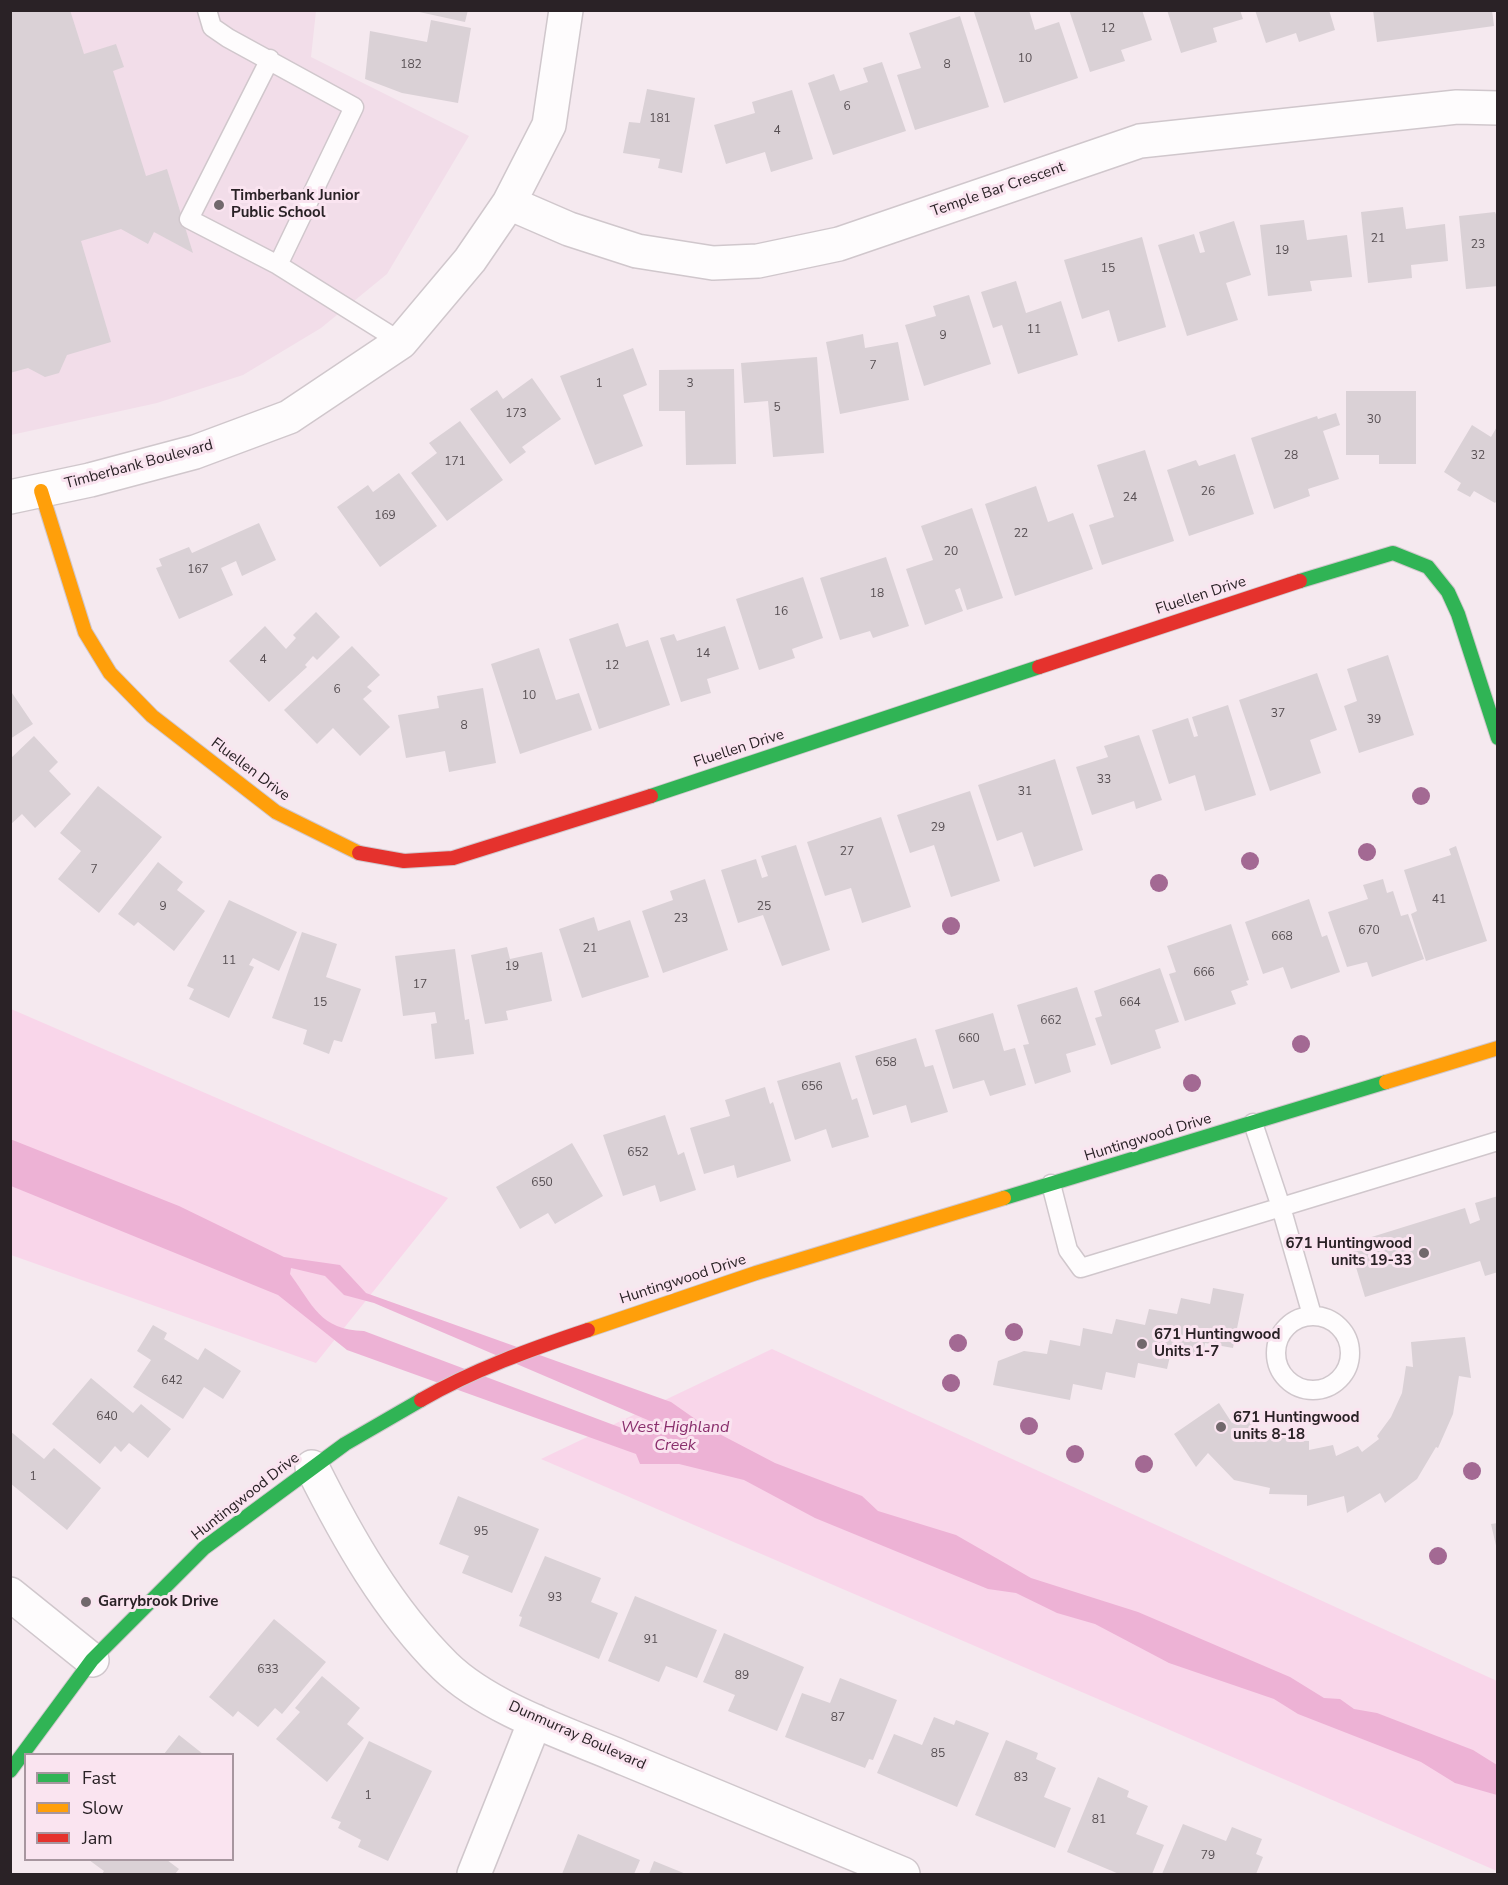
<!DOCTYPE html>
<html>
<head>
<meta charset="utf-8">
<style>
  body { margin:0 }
  #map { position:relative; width:1508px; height:1885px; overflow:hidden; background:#f5e9ef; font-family:"Nunito Sans",sans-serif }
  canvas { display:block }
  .frame { position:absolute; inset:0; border:12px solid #2a2226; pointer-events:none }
  .legend { position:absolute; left:24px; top:1753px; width:210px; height:108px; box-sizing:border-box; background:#fae4f0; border:2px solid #a7969f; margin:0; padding:8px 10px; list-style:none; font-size:18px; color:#2a2226 }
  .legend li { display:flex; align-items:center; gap:12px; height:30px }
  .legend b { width:30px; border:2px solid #a7969f }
</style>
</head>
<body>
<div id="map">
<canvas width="1508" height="1885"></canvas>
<div class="frame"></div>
<ul class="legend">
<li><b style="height:8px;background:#30b455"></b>Fast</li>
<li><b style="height:8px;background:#ff9f0a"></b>Slow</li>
<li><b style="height:8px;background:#e5322d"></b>Jam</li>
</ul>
</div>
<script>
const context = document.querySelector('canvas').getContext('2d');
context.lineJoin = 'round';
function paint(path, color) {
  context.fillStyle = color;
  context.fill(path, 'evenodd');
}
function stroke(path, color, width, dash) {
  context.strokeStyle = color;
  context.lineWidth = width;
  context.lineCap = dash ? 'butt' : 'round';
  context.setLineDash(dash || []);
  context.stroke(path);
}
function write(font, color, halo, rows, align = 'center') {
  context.font = font + ' "Nunito Sans",sans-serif';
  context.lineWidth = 6;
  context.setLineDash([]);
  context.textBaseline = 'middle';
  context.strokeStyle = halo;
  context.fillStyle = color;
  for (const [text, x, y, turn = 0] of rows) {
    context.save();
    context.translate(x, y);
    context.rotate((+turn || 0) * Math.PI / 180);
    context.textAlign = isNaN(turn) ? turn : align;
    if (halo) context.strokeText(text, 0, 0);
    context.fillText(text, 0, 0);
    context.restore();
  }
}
paint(new Path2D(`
  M10 11H316L311 57 469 136 387 274 321 328 243 375 157 403 11 435Z`), '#f2dde9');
paint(new Path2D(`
  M11 1009 448 1198 316 1363 11 1255Z
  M772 1349 1497 1681V1871L541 1459Z`), '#f9d6ea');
paint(new Path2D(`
  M10 1139 179 1206 284 1257 340 1265 366 1293 671 1402 708 1428 775 1463 862 1496 878 1511 956 1535 1031 1578 1138 1612 1290 1677 1324 1698 1340 1699 1354 1709 1377 1713 1473 1750 1497 1765V1795L1455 1783 1421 1762 1298 1714 1274 1699 1169 1663 1095 1624 1057 1613 1016 1593 988 1589 815 1518 744 1480 679 1464H640L636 1454 347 1350 278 1295 11 1186ZM291 1268 325 1276 344 1295 374 1303 650 1421V1428L643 1436 364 1331C320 1330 313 1305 290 1274Z`), '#edb2d5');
paint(new Path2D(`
  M10 10H70L84 54 116 44 124 67 113 71 146 176 167 169 193 253 154 232 148 244 121 229 81 241 111 342 67 355 59 373 45 377 28 368 10 373Z
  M410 10H468L465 22Z
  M977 10H1029L1035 30 1059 22 1078 78 1004 103 974 12Z
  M1069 10H1142L1152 40 1121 50 1125 61 1090 72Z
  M1167 10H1240L1243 19 1213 28 1217 42 1181 53Z
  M1255 10H1329L1335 30 1299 42 1296 33 1266 43Z
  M1373 10H1492L1494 26 1377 42Z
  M960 16 989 107 915 130 897 75 921 68 909 33Z
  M431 20 471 28 458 103 402 93 365 79 370 31 427 42Z
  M882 62 906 131 833 155 808 83 834 74 840 91 868 82 863 68Z
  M647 89 695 98 682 173 658 168 660 159 623 153 629 122 640 123Z
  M792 90 813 159 771 172 765 152 726 164 714 125 755 113 752 102Z
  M1403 207 1406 229 1445 224 1448 261 1411 265 1412 278 1368 283 1361 212Z
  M1495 212 1498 219V286L1466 289 1459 216Z
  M1304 220 1307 240 1347 235 1352 277 1310 281 1312 291 1268 296 1260 225Z
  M1234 221 1251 275 1226 283 1238 320 1187 336 1158 245 1194 234 1200 253 1205 252 1199 232Z
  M1142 237 1166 327 1118 342 1109 310 1082 319 1064 260Z
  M1016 281 1026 313 1061 301 1078 355 1018 374 1002 325 993 328 981 292Z
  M969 295 991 364 924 386 905 325 936 316 933 306Z
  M863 334 865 348 898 342 909 400 840 414 826 342Z
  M633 348 647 385 623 395 643 446 595 465 560 376Z
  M817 357 824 453 773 457 768 401 744 403 741 363Z
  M734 369 736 464 686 465 685 411H659V370Z
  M532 378 561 419 522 447 526 452 510 464 470 409 497 390 503 399Z
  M1346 391H1416V464H1379V455H1346Z
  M1336 413 1340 425 1323 431 1339 479 1308 489 1310 496 1274 509 1251 438 1317 416 1318 419Z
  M460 421 503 480 447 521 411 473 437 453 429 443Z
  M1472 425 1491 437 1498 425V499L1495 503 1474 491 1470 497 1457 490 1461 483 1444 472Z
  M1145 450 1174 541 1102 565 1089 525 1114 517 1097 465Z
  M1235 454 1254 514 1189 536 1167 470 1196 460 1199 466Z
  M399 473 437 526 380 567 337 507 368 485 373 492Z
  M1036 486 1048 522 1073 513 1093 569 1015 596 985 504Z
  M972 508 1003 598 967 610 960 588 955 590 963 611 925 625 906 569 933 560 921 526Z
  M259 523 276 560 242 576 236 561 221 568 233 595 179 619 156 568 162 566 159 559 189 547 192 553Z
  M886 557 909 626 873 638 870 631 840 640 820 578Z
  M803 577 823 638 792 649 795 658 759 670 736 599Z
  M316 612 340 637 317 660 313 656 305 665 307 667 269 702 229 661 265 626 286 649 296 638 293 635Z
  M618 623 626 647 648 640 670 705 599 729 569 639Z
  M725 626 739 669 707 679 711 693 681 702 660 638 674 634 677 641Z
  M352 646 380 675 367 687 372 691 363 699 390 727 360 756 333 728 317 744 284 710Z
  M539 648 556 700 579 693 592 730 520 754 491 664Z
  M1388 655 1414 735 1359 753 1344 706 1357 701 1347 669Z
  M1317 673 1337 730 1310 740 1321 773 1270 791 1239 700Z
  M483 688 496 763 449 772 445 751 406 758 398 715 439 708 437 696Z
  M10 690 33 724 10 739Z
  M1228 705 1256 795 1205 811 1195 775 1169 784 1152 730 1188 718 1194 737 1198 736 1192 717Z
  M1139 735 1162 800 1136 809 1134 801 1092 815 1076 767 1108 757 1104 746Z
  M34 736 58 762 49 771 71 794 35 828 22 814 10 825V759Z
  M1055 759 1083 850 1034 867 1022 832 997 841 978 785Z
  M98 786 162 837 99 913 58 879 81 851 60 833Z
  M970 791 1000 881 951 897 934 845 910 853 897 815Z
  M881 817 911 907 862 923 851 888 825 896 807 842Z
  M796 845 830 950 782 966 763 915 738 923 721 870 756 859 762 878 768 876 761 856Z
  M1456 846 1487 941 1426 961 1411 914 1417 911 1404 870 1451 855 1449 849Z
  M158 862 183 882 177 890 205 911 174 951 138 922 134 926 118 914Z
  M705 879 728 950 663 973 642 911 673 900 670 891Z
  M1383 879 1387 893 1393 891 1401 916 1408 914 1424 959 1372 977 1367 962 1347 967 1328 912 1368 899 1363 885Z
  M1309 899 1322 937 1327 935 1340 972 1291 989 1283 967 1263 974 1245 922Z
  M229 900 297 932 279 971 253 958 249 965 254 967 229 1018 189 999 194 989 187 986Z
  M594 917 598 931 630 920 649 977 582 998 559 929Z
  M1231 924 1249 980 1246 981 1248 985 1231 991 1236 1004 1185 1021 1169 974 1176 972 1167 946Z
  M302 932 337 944 326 977 361 989 342 1042 334 1040 329 1054 303 1044 307 1030 272 1018Z
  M507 947 510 959 542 952 552 1001 506 1011 508 1020 485 1024 471 955Z
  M455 949 465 1020 469 1019 474 1054 435 1059 431 1024 437 1023 435 1012 403 1016 395 956Z
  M1160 968 1179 1022 1155 1030 1161 1048 1111 1065 1095 1018 1102 1016 1094 991Z
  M1077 987 1096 1045 1066 1054 1071 1072 1035 1084 1023 1045 1029 1044 1017 1005Z
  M993 1013 1004 1051 1015 1048 1026 1085 990 1096 984 1080 953 1089 935 1030Z
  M916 1038 925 1067 933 1065 948 1112 911 1123 906 1105 873 1115 855 1056Z
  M840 1062 852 1100 857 1098 869 1137 832 1148 826 1129 795 1140 777 1081Z
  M765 1087 770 1104 773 1102 791 1161 737 1178 734 1165 704 1174 690 1128 730 1116 725 1100Z
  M665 1115 678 1155 684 1152 696 1190 660 1202 655 1185 623 1196 603 1135Z
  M572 1143 603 1196 555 1224 548 1213 520 1229 496 1187Z
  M1498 1196V1272L1485 1276 1480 1261 1365 1297 1349 1244 1465 1208 1470 1224 1480 1220 1475 1203Z
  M1213 1288 1244 1294 1233 1348 1205 1343 1202 1358 1171 1352 1167 1369 1138 1363 1135 1378 1106 1372 1102 1390 1073 1384 1070 1400 993 1385 998 1361 1024 1351 1047 1354 1050 1340 1080 1346 1083 1328 1112 1334 1116 1319 1145 1325 1149 1309 1177 1314 1181 1298 1210 1304Z
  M153 1325 167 1333 164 1339 198 1360 205 1348 241 1371 223 1399 204 1387 183 1419 133 1387 151 1360 137 1351Z
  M1465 1337 1471 1378 1459 1376 1453 1414 1438 1448 1436 1447 1417 1479 1385 1503 1380 1493 1347 1513 1344 1496 1307 1506V1495L1269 1494 1270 1488 1234 1480 1208 1453 1196 1467 1174 1434 1219 1403 1232 1423 1243 1413 1262 1430 1286 1437V1440L1309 1441V1450L1333 1445 1336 1456 1358 1446 1362 1452 1379 1439 1377 1436 1391 1417 1402 1393 1406 1366 1413 1367 1411 1342Z
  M91 1378 133 1413 141 1404 171 1429 148 1458 129 1443 121 1452 115 1446 100 1464 52 1424Z
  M10 1431 44 1459 54 1448 101 1488 67 1530 10 1483Z
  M458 1496 539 1529 512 1593 462 1573 469 1556 439 1544Z
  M1498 1523V1550H1497L1491 1524Z
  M545 1556 601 1578 591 1602 618 1613 599 1659 519 1626 522 1617 519 1616Z
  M635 1596 717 1630 697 1678 666 1666 659 1682 608 1661Z
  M274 1619 326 1662 282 1714 275 1708 258 1727 238 1711 233 1717 209 1697Z
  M724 1633 804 1667 777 1731 728 1711 735 1695 703 1682Z
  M322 1676 360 1708 347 1724 364 1738 327 1782 276 1739 300 1712 295 1708Z
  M840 1678 897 1700 873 1760 869 1759 865 1768 785 1737 802 1693 830 1703Z
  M934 1717 954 1725 956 1720 989 1733 957 1807 877 1773 894 1734 922 1745Z
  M179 1735 203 1754H164Z
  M1006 1740 1038 1753 1036 1759 1056 1768 1044 1797 1071 1808 1055 1848 975 1815Z
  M369 1741 432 1771 388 1861 358 1847 361 1840 338 1828 341 1822 331 1818Z
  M1098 1777 1129 1791 1127 1797 1148 1806 1136 1834 1164 1845 1152 1874H1119L1067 1852Z
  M1183 1824 1226 1841 1232 1827 1262 1839 1256 1854 1263 1857 1256 1874H1162Z
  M578 1834 640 1860 634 1874H562Z
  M89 1860H167L179 1869 175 1874H102L104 1871Z
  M654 1861 686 1874H649Z`), '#dad1d6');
const lane = new Path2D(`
  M207 10 212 27 228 38 354 107 278 265 401 342
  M270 59 189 219 278 265
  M1253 1123 1281 1207 1312 1315
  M1051 1184 1068 1250 1081 1268 1498 1141
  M1276 1353a37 37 0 1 1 74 0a37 37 0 1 1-74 0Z`);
const street = new Path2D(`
  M509 203 569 229 637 251 713 263 758 261 839 244 1140 141 1457 107 1498 108
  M10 497 90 480 195 452 289 417 401 342 470 260 509 203 549 125 566 10
  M312 1467C347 1537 388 1610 445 1666 489 1709 570 1735 626 1759 719 1797 811 1836 903 1874
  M10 1594 92 1660
  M474 1874 535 1721`);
const fast = new Path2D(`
  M1300 581 1393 553 1428 567 1448 592 1458 614 1498 738
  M651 796 1039 667
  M1004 1198 1386 1082
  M10 1771 92 1660 204 1548 345 1444 421 1400`);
const slow = new Path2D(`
  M41 491 85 632 110 673 152 716 276 812 359 853
  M1386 1082 1498 1048
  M588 1330 756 1273 1004 1198`);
const jam = new Path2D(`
  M1039 667 1300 581
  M359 853 404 861 453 858 651 796
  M421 1400C473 1370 531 1349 588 1330`);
stroke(lane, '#d0c7cc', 21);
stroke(street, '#d0c7cc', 36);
stroke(fast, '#d0c7cc', 16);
stroke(slow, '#d0c7cc', 16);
stroke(jam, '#d0c7cc', 16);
stroke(lane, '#fefcfd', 18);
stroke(street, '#fefcfd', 33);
stroke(fast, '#30b455', 14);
stroke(slow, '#ff9f0a', 14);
stroke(jam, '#e5322d', 14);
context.fillStyle = '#a36993';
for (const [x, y] of [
  [1421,796],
  [1367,852],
  [1250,861],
  [1159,883],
  [951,926],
  [1301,1044],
  [1192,1083],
  [1014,1332],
  [958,1343],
  [951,1383],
  [1029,1426],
  [1075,1454],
  [1144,1464],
  [1472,1471],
  [1438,1556]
]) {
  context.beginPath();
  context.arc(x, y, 9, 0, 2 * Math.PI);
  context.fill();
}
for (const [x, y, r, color] of [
  [219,205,6,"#71686c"],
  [1424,1253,6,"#71686c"],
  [1142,1344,6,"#71686c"],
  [1221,1427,6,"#71686c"],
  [86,1602,6,"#71686c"]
]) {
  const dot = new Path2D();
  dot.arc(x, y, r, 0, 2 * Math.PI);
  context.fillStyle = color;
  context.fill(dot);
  stroke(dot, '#fae4f0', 2);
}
write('12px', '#574f53', null, [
  ["12",1108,29],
  ["10",1025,59],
  ["182",411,65],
  ["8",947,65],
  ["6",847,107],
  ["181",660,119],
  ["4",777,131],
  ["21",1378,239],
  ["23",1478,245],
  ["19",1282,251],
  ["15",1108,269],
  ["11",1034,330],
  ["9",943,336],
  ["7",873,366],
  ["1",599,384],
  ["3",690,384],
  ["5",777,408],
  ["173",516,414],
  ["30",1374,420],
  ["28",1291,456],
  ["32",1478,456],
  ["171",455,462],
  ["26",1208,492],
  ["24",1130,498],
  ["169",385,516],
  ["22",1021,534],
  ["20",951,552],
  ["167",198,570],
  ["18",877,594],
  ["16",781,612],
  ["14",703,654],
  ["4",263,660],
  ["12",612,666],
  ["6",337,690],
  ["10",529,696],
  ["37",1278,714],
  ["39",1374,720],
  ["8",464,726],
  ["33",1104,780],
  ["31",1025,792],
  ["29",938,828],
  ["27",847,852],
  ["7",94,870],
  ["41",1439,900],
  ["9",163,907],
  ["25",764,907],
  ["23",681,919],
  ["670",1369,931],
  ["668",1282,937],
  ["21",590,949],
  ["11",229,961],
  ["19",512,967],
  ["666",1204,973],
  ["17",420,985],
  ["15",320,1003],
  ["664",1130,1003],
  ["662",1051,1021],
  ["660",969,1039],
  ["658",886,1063],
  ["656",812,1087],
  ["652",638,1153],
  ["650",542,1183],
  ["642",172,1381],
  ["640",107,1417],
  ["1",33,1477],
  ["95",481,1532],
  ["93",555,1598],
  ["91",651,1640],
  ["633",268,1670],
  ["89",742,1676],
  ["87",838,1718],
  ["85",938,1754],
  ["83",1021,1778],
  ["1",368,1796],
  ["81",1099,1820],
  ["79",1208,1856]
]);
write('15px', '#2a2226', '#fae4f0', [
  ["Temple Bar Crescent",998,190,-19],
  ["Timberbank Boulevard",139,465,-15],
  ["Fluellen Drive",1201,596,-18],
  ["Fluellen Drive",739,749,-18],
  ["Fluellen Drive",250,770,37],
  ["Huntingwood Drive",1148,1138,-17],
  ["Huntingwood Drive",683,1280,-18],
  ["Huntingwood Drive",246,1497,-38],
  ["Dunmurray Boulevard",577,1736,24]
]);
write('bold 15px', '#2a2226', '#fae4f0', [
  ["Timberbank Junior",231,196],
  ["Public School",231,213],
  ["671 Huntingwood",1412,1244,"right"],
  ["units 19-33",1412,1261,"right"],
  ["671 Huntingwood",1154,1335],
  ["Units 1-7",1154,1352],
  ["671 Huntingwood",1233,1418],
  ["units 8-18",1233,1435],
  ["Garrybrook Drive",98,1602]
], 'left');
write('italic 16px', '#892e6c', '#fae4f0', [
  ["West Highland",675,1428],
  ["Creek",675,1446]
]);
</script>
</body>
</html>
